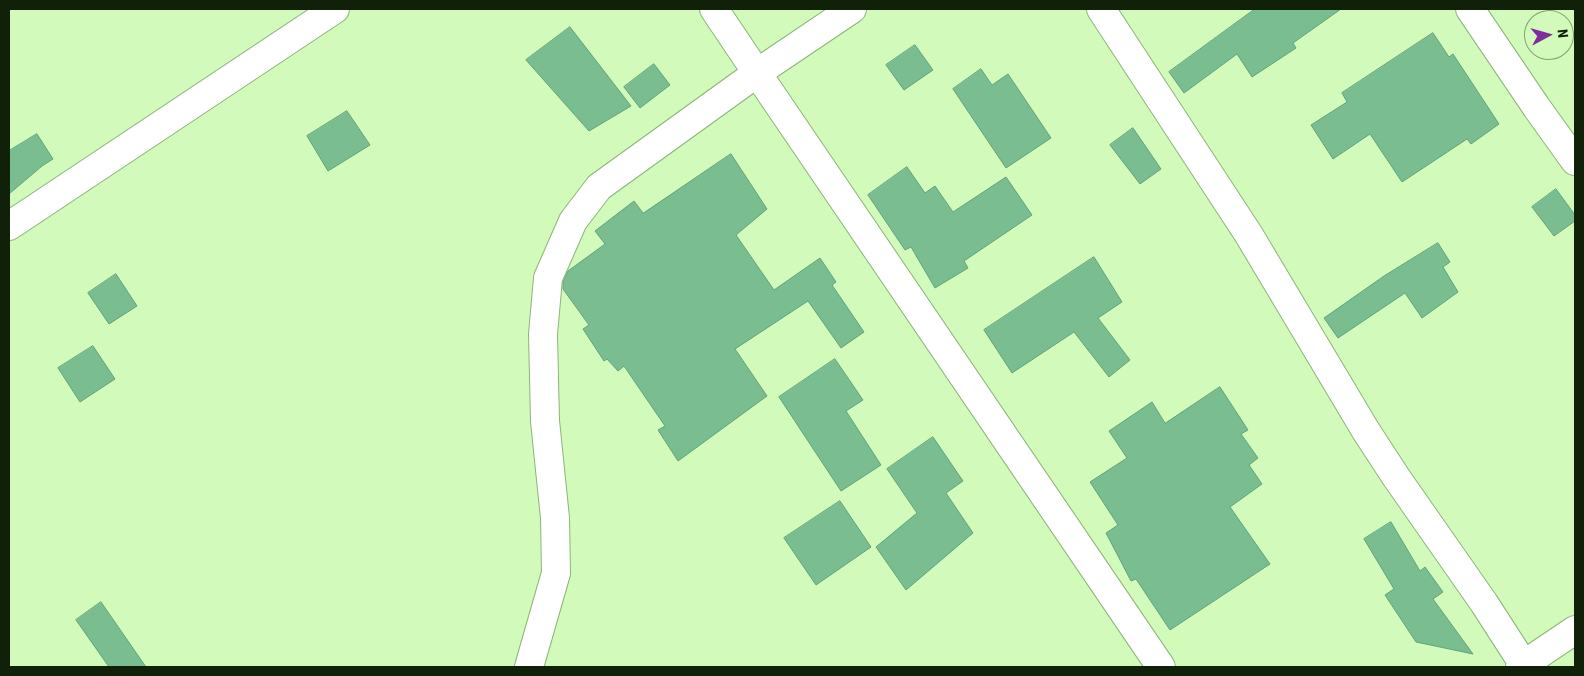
<!DOCTYPE html>
<html>
<head>
<meta charset="utf-8">
<style>
  body { margin:0 }
  #map { position:relative; width:1584px; height:676px; overflow:hidden; background:#d1fabb; font-family:"Roboto Condensed",sans-serif }
  canvas { display:block }
  .frame { position:absolute; inset:0; border:10px solid #112008; pointer-events:none }
  .north { position:absolute; left:1524px; top:10px; width:50px; height:50px; box-sizing:border-box; background:#d1fabb; border:1px solid #84a373; border-radius:50%; rotate:84deg; font-size:14px; font-weight:700; line-height:20px; text-align:center; color:#112008 }
  .north::after { content:''; display:block; margin:auto; width:18px; height:22px; background:#7f2e9e; clip-path:polygon(50% 0,100% 100%,50% 72%,0 100%) }
</style>
</head>
<body>
<div id="map">
<canvas width="1584" height="676"></canvas>
<div class="frame"></div>
<div class="north">N</div>
</div>
<script>
const context = document.querySelector('canvas').getContext('2d');
context.lineJoin = 'round';
function paint(path, color) {
  context.fillStyle = color;
  context.fill(path, 'evenodd');
}
function stroke(path, color, width, dash) {
  context.strokeStyle = color;
  context.lineWidth = width;
  context.lineCap = dash ? 'butt' : 'round';
  context.setLineDash(dash || []);
  context.stroke(path);
}
const building = new Path2D(`
  M1255 9H1341L1293 43 1296 48 1252 77 1237 54 1184 93 1169 72Z
  M570 27 631 106 589 131 526 60Z
  M1433 33 1449 57 1453 54 1499 124 1471 144 1467 139 1402 182 1370 134 1333 159 1311 125 1347 102 1342 93Z
  M915 45 933 70 904 90 886 65Z
  M654 64 670 85 640 108 624 87Z
  M981 69 992 85 1008 74 1051 138 1006 168 953 89Z
  M347 111 370 145 328 171 307 136Z
  M1133 128 1161 169 1140 184 1110 145Z
  M37 134 53 159 42 166 9 194V151Z
  M731 154 767 209 736 235 774 290 820 258 836 282 832 285 864 332 841 348 808 301 735 349 767 396 678 461 658 430 665 426 624 366 618 371 607 359 604 361 583 329 589 325 563 289V282L568 271 605 244 595 231 634 201 643 213Z
  M907 167 925 193 935 186 953 212 1006 177 1032 215 964 261 968 268 935 288 911 247 905 250 868 195Z
  M1556 189 1575 215V221L1554 236 1532 207Z
  M1438 243 1450 262 1443 267 1458 292 1422 318 1405 293 1338 338 1324 318 1384 276Z
  M1094 257 1122 302 1098 318 1130 360 1109 377 1074 332 1012 373 984 330Z
  M116 274 137 306 109 324 88 293Z
  M93 346 115 379 80 402 58 368Z
  M835 359 863 400 846 411 881 465 841 491 779 397Z
  M1220 387 1248 430 1241 434 1258 458 1249 465 1262 484 1230 507 1270 564 1170 630 1136 579 1131 581 1106 533 1118 525 1090 482 1127 458 1109 431 1152 402 1165 423Z
  M933 437 963 481 946 493 973 533 906 590 876 547 917 513 887 469Z
  M840 501 871 547 816 585 784 538Z
  M1391 522 1420 571 1425 567 1443 592 1433 599 1473 654 1416 642 1385 595 1394 589 1364 539Z
  M101 602 146 667H109L76 620Z`);
paint(building, '#7abd91');
stroke(building, '#61a379', 1);
const minor = new Path2D(`
  M714 9 757 73 1161 667
  M1101 9 1249 235 1366 431 1396 477 1484 603 1524 665
  M1470 9 1537 108 1575 161
  M9 226 335 9
  M529 667 556 573 555 518 545 421 543 334 548 278 573 221 599 187 757 73 852 9
  M1520 667 1575 630`);
stroke(minor, '#8eb479', 30);
stroke(minor, '#fff', 28);
</script>
</body>
</html>
